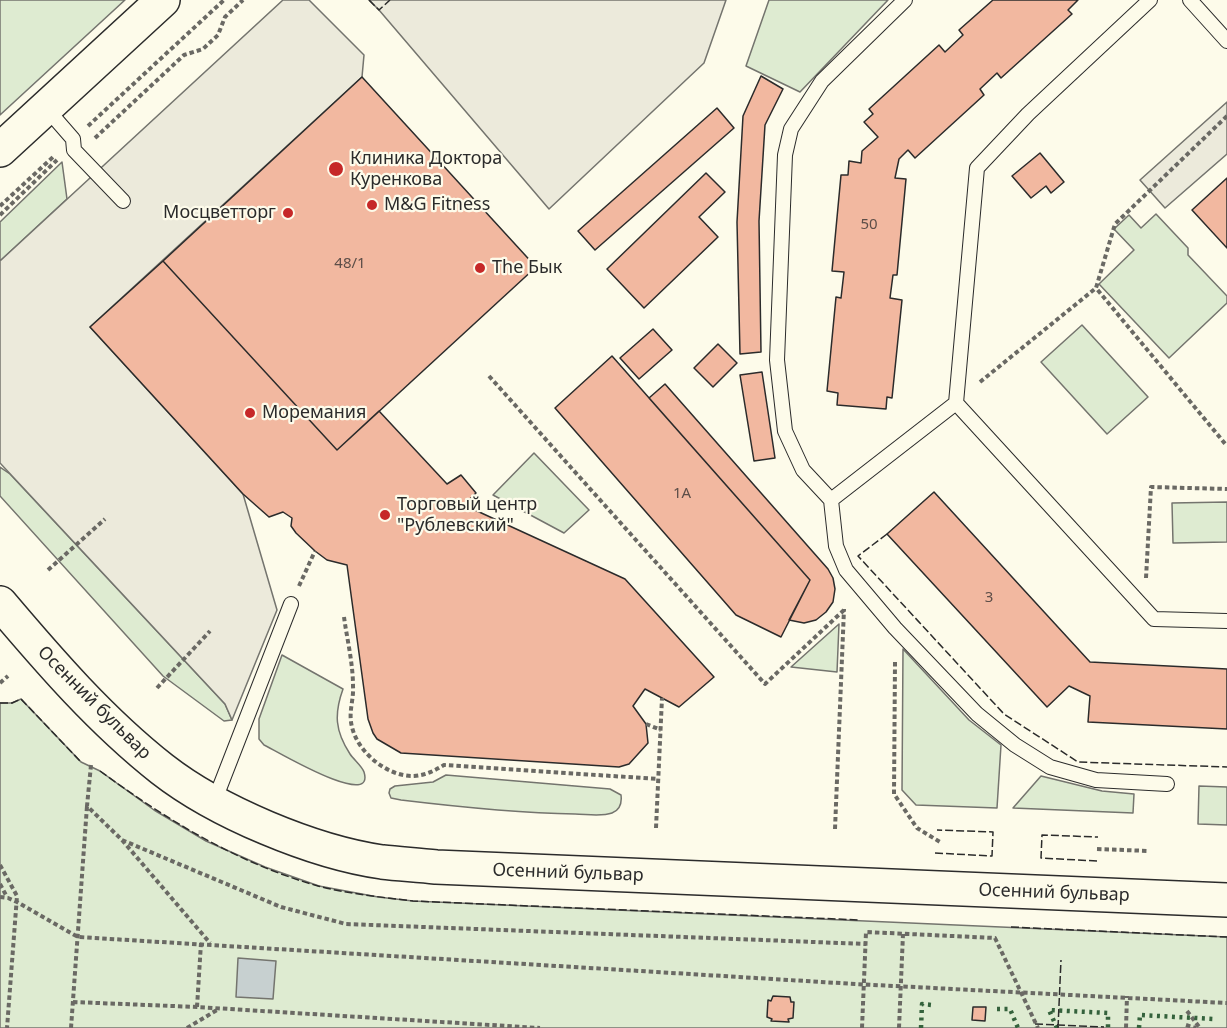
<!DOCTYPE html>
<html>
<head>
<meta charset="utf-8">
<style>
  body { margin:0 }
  canvas { display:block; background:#fdfbea }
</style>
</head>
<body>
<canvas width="1227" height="1028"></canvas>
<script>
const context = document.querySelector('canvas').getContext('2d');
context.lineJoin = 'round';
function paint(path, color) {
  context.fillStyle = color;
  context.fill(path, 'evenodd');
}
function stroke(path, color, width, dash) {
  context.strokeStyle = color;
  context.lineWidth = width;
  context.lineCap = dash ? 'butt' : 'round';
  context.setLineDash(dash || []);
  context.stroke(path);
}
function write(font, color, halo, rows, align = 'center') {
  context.font = font + ' "Noto Sans",sans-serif';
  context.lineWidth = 4.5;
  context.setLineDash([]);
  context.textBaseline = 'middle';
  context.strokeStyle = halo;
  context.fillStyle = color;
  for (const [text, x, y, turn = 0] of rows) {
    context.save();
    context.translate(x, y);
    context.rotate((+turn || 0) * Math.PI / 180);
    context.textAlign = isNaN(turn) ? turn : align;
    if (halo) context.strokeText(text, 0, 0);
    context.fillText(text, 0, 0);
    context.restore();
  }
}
const green = new Path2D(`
  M0 0H125L0 115Z
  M769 0H888L800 92 746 66Z
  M62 162 67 199 0 261V222Z
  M1156 214 1188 248V255L1227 296V303L1169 358 1099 284 1134 250 1114 229 1129 215 1141 228Z
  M1082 325 1148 397 1107 434 1041 362Z
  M534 453 589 510 564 533 493 495Z
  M0 467 10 474 225 704 232 720 224 721 163 676 0 496Z
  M1227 502V542L1173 543 1172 503Z
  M839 624 837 672 791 667Z
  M903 649 969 720 1001 745 997 808 916 805 902 790Z
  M282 655 343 689C334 714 335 731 350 754 354 760 362 766 364 772 376 811 273 749 264 745L259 739V719Z
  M21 699 81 762 100 771 154 810 206 841 265 867 319 886 378 897 413 901 1227 937V1028H0V703H12Z
  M446 775 610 789 621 795C622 803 620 810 612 813 601 817 586 814 575 814 517 813 459 807 401 800L391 798 389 793 390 789 395 786 433 782Z
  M1041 776 1102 791 1134 794 1133 813 1013 808Z
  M1199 786 1227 787V825L1198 824Z`);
paint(green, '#deebd1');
stroke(green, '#74746e', 1.5);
const parking = new Path2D(`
  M283 0H309L364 55 362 77 90 327 243 494 277 610 232 720 225 704 0 463V261Z
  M369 0H726L704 63 549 209 379 10Z
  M1227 102V154L1165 208 1140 180Z`);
paint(parking, '#eceadb');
stroke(parking, '#74746e', 1.5);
const water = new Path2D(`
  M238 958 276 961 273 999 236 997Z`);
paint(water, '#c7d0d0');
stroke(water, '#74746e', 1.5);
const building = new Path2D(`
  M993 0H1078L1068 10 1072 14 1001 78 997 73 980 89 984 95 915 158 908 150 899 159 895 178 906 179 897 275H893L890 298 902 300 892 398 887 397 886 409 837 405 838 393 827 391 836 297 841 298 844 272 832 271 841 175H848L849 161 861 163 862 151 878 137 864 122 873 114 869 109 939 45 945 52 963 35 959 30Z
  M761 76 783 89 765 125 759 221 761 352 740 354 737 222 743 116Z
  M362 77 536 267 337 450 163 261Z
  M717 108 734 128 595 250 578 231Z
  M1040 153 1064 182 1051 193 1046 186 1031 198 1012 176Z
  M706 173 725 192 699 217 718 237 644 308 607 269Z
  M1227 178V248L1192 210Z
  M163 261 337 450 379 411 447 484 461 475 476 493 464 505 625 579 714 677 679 707 645 689 633 706 646 724 648 743 629 764 619 767 401 753 377 739 373 733 368 719 347 565 327 560 315 551 296 533 291 526 292 518 283 512 269 517 243 494 90 327Z
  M653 329 672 350 639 379 620 358Z
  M718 344 737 363 713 387 694 368Z
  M612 356 810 580 781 637 736 615 555 408Z
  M762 372 775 458 754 461 740 375Z
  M665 384 828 569 833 578 835 589 833 602 826 612 816 620 804 623 789 620 810 580 649 398Z
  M934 492 1090 662 1227 669V729L1088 722 1090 696 1069 686 1047 707 887 534Z
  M773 996 790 997 791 1002H794L793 1018 788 1019 789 1022 771 1021 772 1019 767 1017 768 1000 771 1001Z
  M973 1007H986L985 1021 972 1020Z`);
paint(building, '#f2b8a0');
stroke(building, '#2b2b2b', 1.5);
const service = new Path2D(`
  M905 0 822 81 791 129 785 155 777 360 785 431 803 470 831 500 956 403
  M1150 0 1028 114 977 168 956 403 1154 619 1227 621
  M1190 0 1227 41
  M46 108 73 139 74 150 123 201
  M831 500 836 546 846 570 895 628 977 714 1015 745 1050 767 1096 780 1167 784
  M214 802 291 604`);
const tertiary = new Path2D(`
  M0 603C50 662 101 721 162 769 217 812 313 852 382 862 400 864 418 865 436 867L1227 900`);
const secondary = new Path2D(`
  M0 150 163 0`);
stroke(service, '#2b2b2b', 16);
stroke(tertiary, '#2b2b2b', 36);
stroke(secondary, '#2b2b2b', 36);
stroke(new Path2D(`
  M1227 116 1115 224 1096 288 1227 446
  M88 126 224 0
  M95 138 184 55 203 49 218 35 225 17 243 0
  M0 206 53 157
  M0 215 57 160
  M489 376 765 684 844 610
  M980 382 1096 288
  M48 570 105 519
  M1146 578 1151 487 1227 489
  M299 586 315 551
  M344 617C347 639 353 663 353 686 354 700 348 712 352 727 358 753 388 777 414 776 426 775 434 771 444 765L658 779
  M895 662 894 794 917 828 940 842
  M0 683 8 676
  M157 688 210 631
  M646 724 661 730
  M91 765 87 806 122 840 210 943
  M656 828 662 698
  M835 829 844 609
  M122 840 281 907 346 924 866 944
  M1097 849 1149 851
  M0 865 17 896 7 1028
  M0 884 7 897
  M0 897 8 898 17 902 78 937 855 984 1227 1003
  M73 1002 197 1007 540 1028
  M197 1007 201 943
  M1187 1011 1200 1028
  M1186 1025 1196 1028
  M71 1028 87 806
  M187 1028 217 1010
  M862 1028 866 932 995 938 1038 1028
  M899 1028 903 934
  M1126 1028 1127 996`), '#6a6964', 4, [4.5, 3]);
stroke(service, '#fdfbea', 14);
stroke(tertiary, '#fdfbea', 33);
stroke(secondary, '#fdfbea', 33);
stroke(new Path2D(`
  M997 1009H1010L1018 1028
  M921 1028 922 1004 932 1005
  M1057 1028 1049 1010 1108 1013V1028
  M1139 1028 1140 1015 1214 1019`), '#34623c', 4.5, [3, 4.5]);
stroke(new Path2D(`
  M369 0 379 10 390 0
  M887 534 858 556 1004 714 1078 762 1227 767
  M0 703H12L21 699 81 762
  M100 771C167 820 237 863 318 886 349 894 381 897 413 901L860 920
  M935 853 992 856 993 832 937 830
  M1097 861 1041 858 1042 835 1098 837
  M1011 927 1227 937
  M1035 1024 1104 1027
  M1058 1028 1061 960`), '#2b2b2b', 1.5, [8, 3]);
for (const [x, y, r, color] of [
  [336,169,8,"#c62828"],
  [372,205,6,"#c62828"],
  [288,213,6,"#c62828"],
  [480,268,6,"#c62828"],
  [250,413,6,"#c62828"],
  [385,515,6,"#c62828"]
]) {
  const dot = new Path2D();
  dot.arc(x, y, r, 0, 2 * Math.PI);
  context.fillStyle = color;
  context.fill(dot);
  stroke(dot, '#fdfbea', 2);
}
write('15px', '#5d4e48', null, [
  ["50",869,225],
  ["48/1",350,264],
  ["1А",682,494],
  ["3",989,598]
]);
write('18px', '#2b2b2b', '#fdfbea', [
  ["Клиника Доктора",350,159],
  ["Куренкова",350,180],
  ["M&G Fitness",384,205],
  ["Мосцветторг",276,213,"right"],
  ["The Бык",492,268],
  ["Моремания",262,413],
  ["Торговый центр",397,505],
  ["\"Рублевский\"",397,526]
], 'left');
write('18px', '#2b2b2b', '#fdfbea', [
  ["Осенний бульвар",94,703,45],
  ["Осенний бульвар",568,873,2],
  ["Осенний бульвар",1054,893,2]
]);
</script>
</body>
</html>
